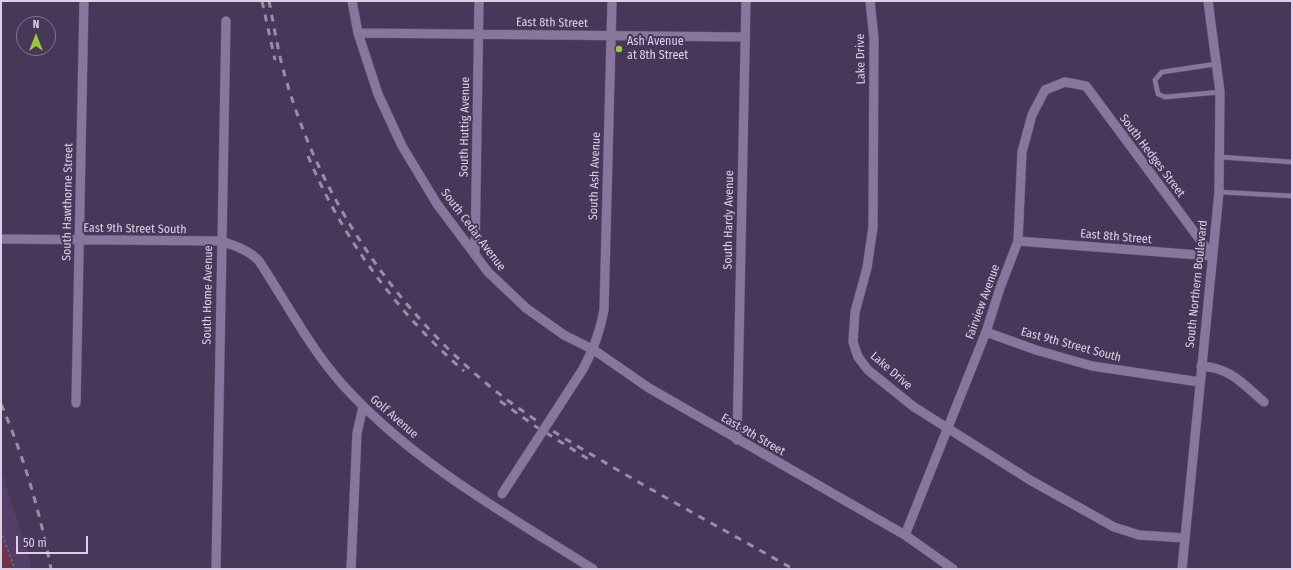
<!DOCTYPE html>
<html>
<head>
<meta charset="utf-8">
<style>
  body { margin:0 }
  #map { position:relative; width:1293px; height:570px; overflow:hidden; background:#493759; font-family:"Fira Sans Condensed",sans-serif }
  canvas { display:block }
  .frame { position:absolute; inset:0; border:2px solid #dbd1e6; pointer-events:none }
  .north { position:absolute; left:16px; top:16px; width:40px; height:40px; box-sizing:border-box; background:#493759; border:1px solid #837591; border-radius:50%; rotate:0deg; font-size:11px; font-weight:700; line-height:16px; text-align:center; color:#dbd1e6 }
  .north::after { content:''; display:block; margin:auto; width:14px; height:18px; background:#97cb38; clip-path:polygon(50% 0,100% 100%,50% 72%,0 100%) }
  .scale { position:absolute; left:16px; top:536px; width:72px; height:18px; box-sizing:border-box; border:2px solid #dbd1e6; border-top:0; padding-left:5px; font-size:12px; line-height:14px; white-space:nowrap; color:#dbd1e6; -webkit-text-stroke:3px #493759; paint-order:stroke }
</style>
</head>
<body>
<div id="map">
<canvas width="1293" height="570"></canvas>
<div class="frame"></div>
<div class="north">N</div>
<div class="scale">50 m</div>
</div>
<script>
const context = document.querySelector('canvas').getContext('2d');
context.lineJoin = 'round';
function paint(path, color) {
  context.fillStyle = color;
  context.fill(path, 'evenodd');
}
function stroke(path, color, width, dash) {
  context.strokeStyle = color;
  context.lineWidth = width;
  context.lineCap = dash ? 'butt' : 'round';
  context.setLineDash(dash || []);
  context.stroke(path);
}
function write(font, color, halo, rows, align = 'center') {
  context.font = font + ' "Fira Sans Condensed",sans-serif';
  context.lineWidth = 4;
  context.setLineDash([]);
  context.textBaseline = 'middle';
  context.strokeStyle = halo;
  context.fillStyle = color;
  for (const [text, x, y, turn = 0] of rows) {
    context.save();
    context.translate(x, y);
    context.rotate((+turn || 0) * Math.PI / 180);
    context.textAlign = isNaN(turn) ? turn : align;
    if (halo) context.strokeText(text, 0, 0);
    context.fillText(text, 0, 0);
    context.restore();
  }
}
paint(new Path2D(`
  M1 471 29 555 31 569H1Z`), '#533e67');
paint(new Path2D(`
  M1 537 13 569H3Z`), '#753242');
const service = new Path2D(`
  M1216 64 1162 72 1155 80 1158 94 1165 97 1220 92
  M1220 157 1292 162
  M1219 192 1292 196`);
const minor = new Path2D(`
  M352 1 358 33 378 94 402 146 437 204 488 272 526 308 564 335 594 350 649 388 905 535 953 569
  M870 1 874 39 873 227 867 268 855 312 853 342 858 357 868 370 914 407 1030 480 1114 527 1139 535 1185 538
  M358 33 745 37
  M1 239 221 241C235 246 249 250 259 261 286 302 310 348 342 384 412 462 506 514 593 569
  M1018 241 1212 256
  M475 254 479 1
  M986 332 1036 350 1092 366 1200 382
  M1201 366C1231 368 1243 384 1264 402
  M583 369C594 349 600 332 604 310L612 1
  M76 403 84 1
  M737 440 746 1
  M905 535 986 332 1000 288 1018 241 1022 152 1032 115 1045 90 1065 82 1086 86 1212 256
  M216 569 226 21
  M351 569 357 433 363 407
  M1182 569 1219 192 1220 92 1208 1`);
stroke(service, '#635470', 5.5);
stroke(minor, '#635470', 10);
stroke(new Path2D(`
  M1 531 15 569`), '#7b6b89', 1.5, [2, 3]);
stroke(service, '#89769c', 4.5);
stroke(minor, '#89769c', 9);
stroke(new Path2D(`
  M262 1 275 60
  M269 1C274 26 278 52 285 76 319 196 392 305 487 384 522 413 560 436 599 459 663 497 728 532 793 569
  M308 156C342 238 398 314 464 371
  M500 401 535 426 593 462
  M1 404C24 457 40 512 51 569`), '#9a8da8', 3, [7, 7]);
const minorBridge = new Path2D(`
  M502 494 583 369`);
stroke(minorBridge, '#635470', 10, []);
stroke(minorBridge, '#89769c', 9);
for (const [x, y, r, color] of [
  [619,49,4,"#97cb38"]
]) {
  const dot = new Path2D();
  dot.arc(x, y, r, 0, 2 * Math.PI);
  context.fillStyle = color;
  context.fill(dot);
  stroke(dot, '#493759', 1.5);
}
write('12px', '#dbd1e6', '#493759', [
  ["East 8th Street",552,23,1],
  ["Lake Drive",861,59,-91],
  ["South Huttig Avenue",465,127,-89],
  ["South Hedges Street",1152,156,53],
  ["South Ash Avenue",595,176,-88],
  ["South Hawthorne Street",68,202,-89],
  ["South Hardy Avenue",729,220,-89],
  ["East 9th Street South",135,229,1],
  ["South Cedar Avenue",473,230,53],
  ["East 8th Street",1116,237,5],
  ["South Northern Boulevard",1197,284,-84],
  ["South Home Avenue",208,295,-89],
  ["Fairview Avenue",983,302,-70],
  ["East 9th Street South",1071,345,15],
  ["Lake Drive",891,371,41],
  ["Golf Avenue",394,417,41],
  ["East 9th Street",753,435,30]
]);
write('12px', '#dbd1e6', '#493759', [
  ["Ash Avenue",627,42],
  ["at 8th Street",627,56]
], 'left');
</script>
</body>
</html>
